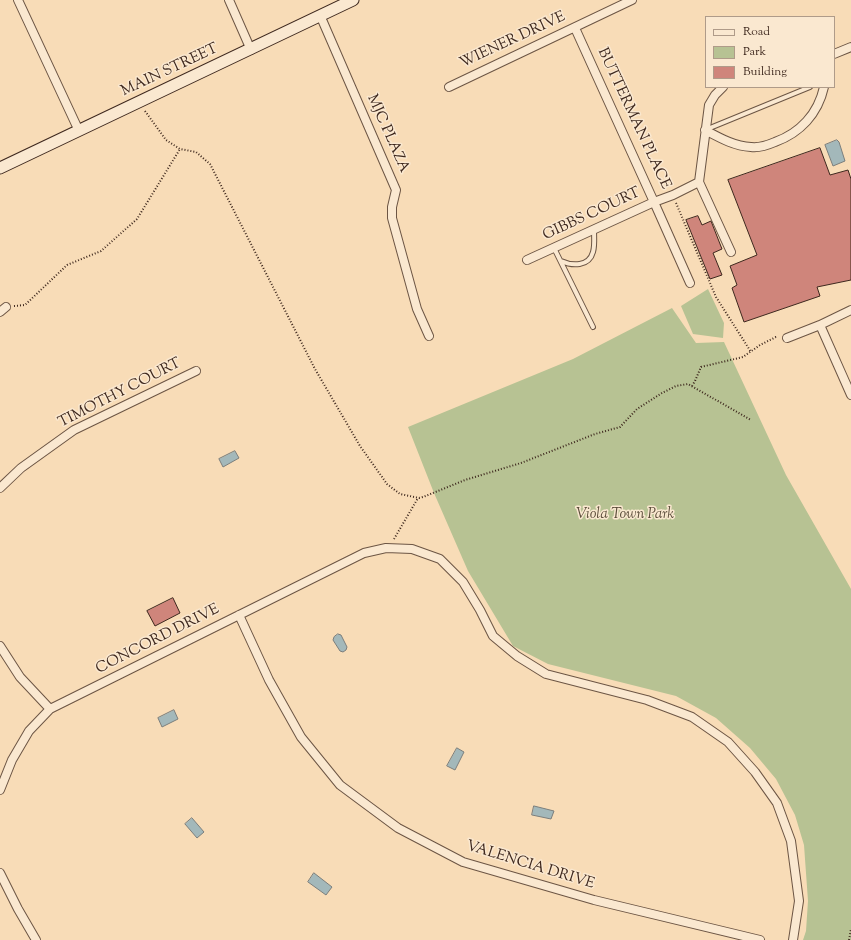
<!DOCTYPE html>
<html>
<head>
<meta charset="utf-8">
<style>
  body { margin:0 }
  #map { position:relative; width:851px; height:940px; overflow:hidden; background:#f8dcb7; font-family:"Sorts Mill Goudy",serif }
  canvas { display:block }
  .legend { position:absolute; left:705px; top:16px; width:130px; height:72px; box-sizing:border-box; background:#fae8d0; border:1px solid #af9b89; margin:0; padding:5px 7px; list-style:none; font-size:12px; color:#3e281e }
  .legend li { display:flex; align-items:center; gap:8px; height:20px }
  .legend b { width:20px; border:1px solid #af9b89 }
</style>
</head>
<body>
<div id="map">
<canvas width="851" height="940"></canvas>
<ul class="legend">
<li><b style="height:5px;background:#fae8d0"></b>Road</li>
<li><b style="height:11px;background:#b7c293"></b>Park</li>
<li><b style="height:11px;background:#cf857b"></b>Building</li>
</ul>
</div>
<script>
const context = document.querySelector('canvas').getContext('2d');
context.lineJoin = 'round';
function paint(path, color) {
  context.fillStyle = color;
  context.fill(path, 'evenodd');
}
function stroke(path, color, width, dash) {
  context.strokeStyle = color;
  context.lineWidth = width;
  context.lineCap = dash ? 'butt' : 'round';
  context.setLineDash(dash || []);
  context.stroke(path);
}
function write(font, color, halo, rows, align = 'center') {
  context.font = font + ' "Sorts Mill Goudy",serif';
  context.lineWidth = 3;
  context.setLineDash([]);
  context.textBaseline = 'middle';
  context.strokeStyle = halo;
  context.fillStyle = color;
  for (const [text, x, y, turn = 0] of rows) {
    context.save();
    context.translate(x, y);
    context.rotate((+turn || 0) * Math.PI / 180);
    context.textAlign = isNaN(turn) ? turn : align;
    if (halo) context.strokeText(text, 0, 0);
    context.fillText(text, 0, 0);
    context.restore();
  }
}
paint(new Path2D(`
  M708 289 724 323 723 338 693 334 681 306Z
  M672 308 696 343 724 342 786 475 851 589V940H803L806 931 808 901 804 845 795 815 776 779 750 748 716 718 676 696 548 664 513 646 468 571 434 493 408 427 573 359Z`), '#b7c293');
const water = new Path2D(`
  M837 140 839 142 845 161 833 166 825 145Z
  M235 451 239 458 223 467 219 459Z
  M338 634 341 635 347 647 346 650 343 652 340 651 333 640 334 637Z
  M174 710 178 719 162 727 158 718Z
  M457 748 464 752 455 770 447 766Z
  M534 806 554 811 551 819 532 815Z
  M192 818 204 832 197 838 185 824Z
  M314 873 332 887 326 895 308 882Z`);
paint(water, '#a3b8ba');
stroke(water, '#7b7e7c', 1);
const building = new Path2D(`
  M820 148 830 175 848 170 851 179V280L817 287 820 296 744 322 732 288 737 285 730 266 757 255 728 180Z
  M698 216 702 225 711 221 722 249 713 253 722 275 710 279 686 220Z
  M173 598 180 613 155 626 147 611Z`);
paint(building, '#cf857b');
stroke(building, '#3e281e', 1);
const service = new Path2D(`
  M705 130 810 87
  M554 248 593 327
  M561 261C572 266 589 267 593 252 595 245 594 237 594 230`);
const minor = new Path2D(`
  M18 0 79 131
  M229 0 251 50
  M320 15 396 190 392 207V218L417 309 429 336
  M575 28 654 202 673 195 699 182
  M834 54 851 47
  M449 87 632 0
  M723 87 715 95 709 105 699 182 731 252
  M705 130C720 138 734 146 751 147 759 148 768 145 775 142 800 133 818 114 824 87
  M527 260 654 202 690 283
  M851 310 820 325 851 395
  M0 312 6 307
  M787 338 820 325
  M0 488 21 468 74 430 196 371
  M239 615 269 680 301 737 340 785 398 828 463 862 594 900 760 940
  M0 646 20 677 50 709
  M0 790 12 760 29 731 50 709 364 553 386 548 412 549 440 559 463 582 480 610 493 636 517 656 546 674 647 700 692 717 728 742 755 772 777 803 791 841 799 901 793 940
  M0 873 18 909 36 940`);
const secondary = new Path2D(`
  M0 168 353 0`);
stroke(service, '#6c5544', 6);
stroke(minor, '#6c5544', 10);
stroke(secondary, '#3e281e', 13);
stroke(new Path2D(`
  M145 111 166 140 180 149 196 152 210 164 315 369 360 446 387 484 400 494 419 498 423 497 465 480 521 463 595 434 620 427 637 409 662 393 676 386 688 384 751 420
  M676 203 716 297 751 352
  M14 306 25 305 67 265 101 251 137 219 180 149
  M692 386 695 381 701 367 743 357 760 345 776 337H778
  M394 539 418 498
  M849 940 851 929`), '#3e281e', 2, [1, 2]);
stroke(service, '#fae8d0', 4);
stroke(minor, '#fae8d0', 8);
stroke(secondary, '#fae8d0', 11);
write('15px', '#3e281e', '#fae8d0', [
  ["WIENER DRIVE",513,41,-25],
  ["MAIN STREET",170,71,-25],
  ["BUTTERMAN PLACE",633,119,65],
  ["MJC PLAZA",387,134,66],
  ["GIBBS COURT",592,215,-25],
  ["TIMOTHY COURT",120,394,-27],
  ["CONCORD DRIVE",158,640,-27],
  ["VALENCIA DRIVE",530,866,17]
]);
write('italic 15px', '#5c4e3b', '#fae8d0', [
  ["Viola Town Park",625,515]
]);
</script>
</body>
</html>
